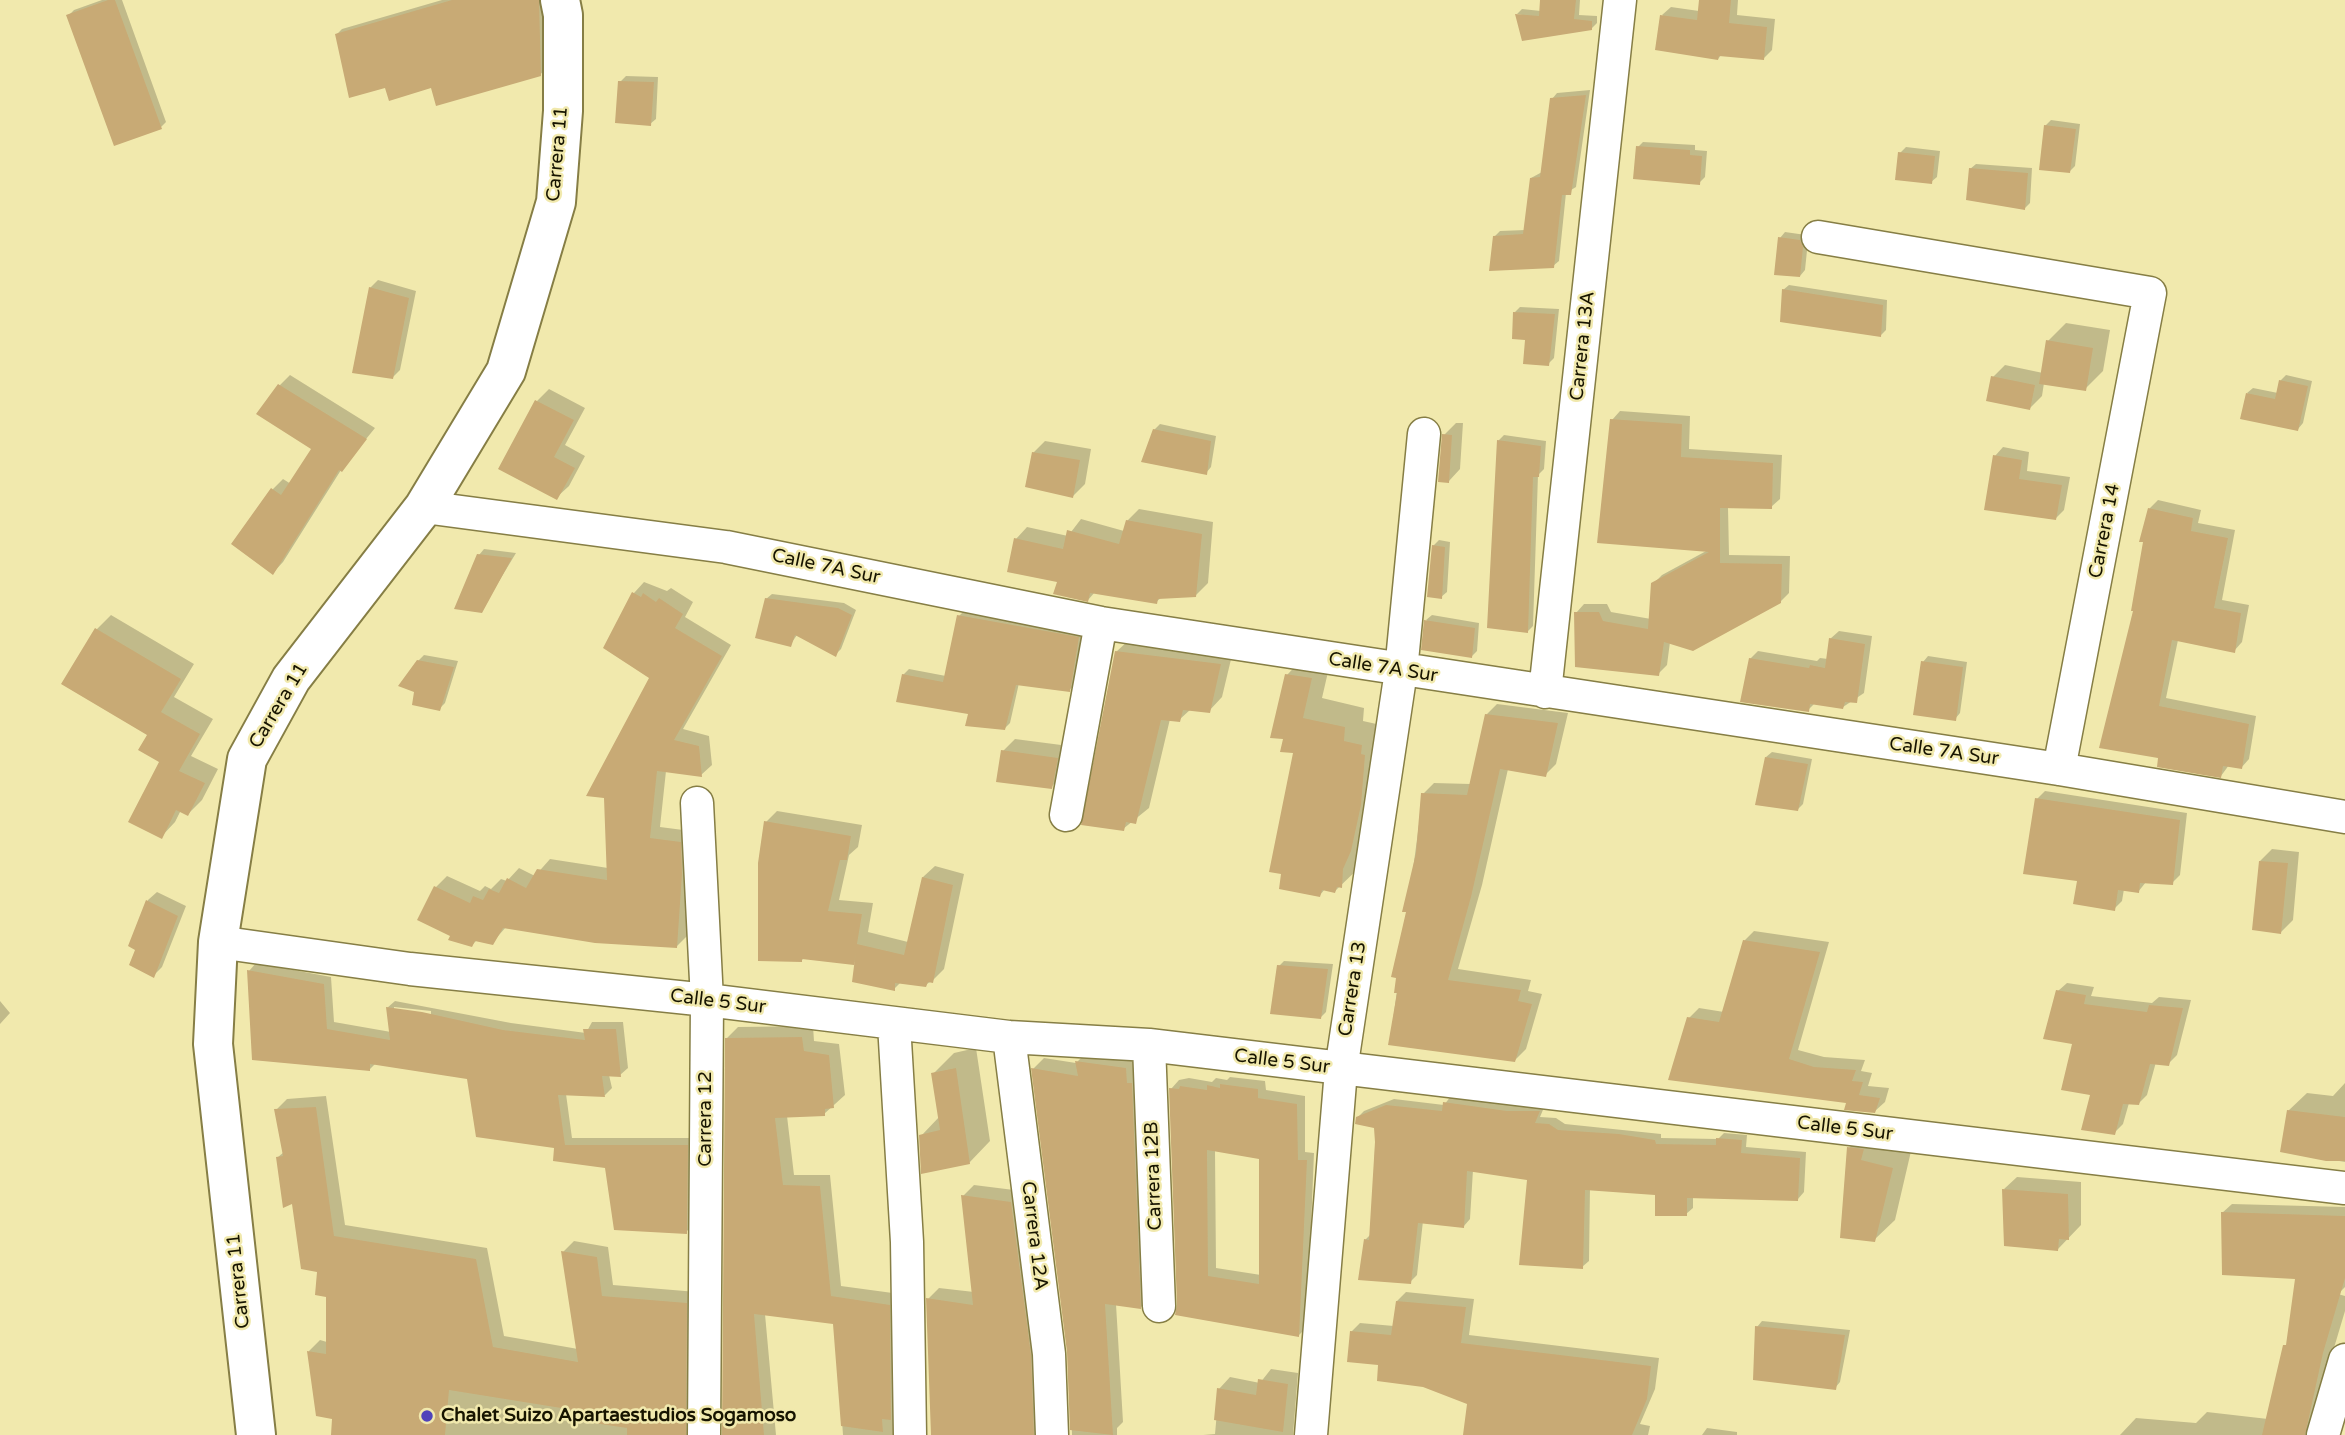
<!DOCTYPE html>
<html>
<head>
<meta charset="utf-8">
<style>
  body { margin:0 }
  canvas { display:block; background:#f1e9ad }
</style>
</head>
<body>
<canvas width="2345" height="1435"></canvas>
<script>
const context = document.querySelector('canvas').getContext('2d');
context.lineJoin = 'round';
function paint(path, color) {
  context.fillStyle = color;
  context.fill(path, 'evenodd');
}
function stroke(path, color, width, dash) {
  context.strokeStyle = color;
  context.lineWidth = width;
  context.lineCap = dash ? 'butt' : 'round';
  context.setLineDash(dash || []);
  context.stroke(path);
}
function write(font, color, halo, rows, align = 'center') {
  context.font = font + ' "Varela Round",sans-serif';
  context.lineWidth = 5;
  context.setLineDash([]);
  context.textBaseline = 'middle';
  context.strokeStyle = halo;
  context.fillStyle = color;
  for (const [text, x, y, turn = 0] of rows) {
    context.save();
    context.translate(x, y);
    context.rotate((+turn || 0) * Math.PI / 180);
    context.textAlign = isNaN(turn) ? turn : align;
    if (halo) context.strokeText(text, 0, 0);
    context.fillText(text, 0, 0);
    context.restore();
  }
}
paint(new Path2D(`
  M102 0H122L166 122 161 127 68 16 74 10Z
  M442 0H545V69L540 75 432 86H386L337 34 342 29Z
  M1542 0H1580L1579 15 1597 16V23L1591 29 1517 14 1522 9 1541 11Z
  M1701 0H1738L1737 15 1775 19 1772 50 1763 59 1722 54 1718 59 1662 15 1671 7 1699 11Z
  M626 76 658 77 656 119 650 124 620 82Z
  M1590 90 1576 187 1566 193 1559 261 1553 266 1494 237 1500 231 1525 230 1531 178 1542 172 1552 99 1557 93Z
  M2051 120 2080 124 2075 166 2069 172 2045 126Z
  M1643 142 1695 145V150L1707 151 1705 177 1699 183 1638 147Z
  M1906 147 1940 151 1937 177 1931 182 1900 153Z
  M1976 164 2032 168 2030 203 2024 209 1970 169Z
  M1785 232 1806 235 1808 241 1805 270 1800 276 1780 238Z
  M378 280 416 291 400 370 392 378 370 288Z
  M1789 285 1887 300 1886 330 1881 335 1783 290Z
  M1520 307 1559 309 1554 358 1548 364 1527 339 1515 312Z
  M2066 323 2110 330 2103 371 2085 389 2044 383 2042 396 2030 408 1993 377 2005 365 2043 373 2048 341Z
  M290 375 375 428 341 470 283 562 273 573V489L283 479 291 484 314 448 279 386Z
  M2286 375 2312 381 2303 423 2298 429 2247 393 2253 388 2278 393 2280 381Z
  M549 389 585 408 565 445 585 456 569 486 557 497 537 401Z
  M1620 411 1690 416 1689 449 1782 455 1780 499 1771 507H1728L1729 555 1790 556 1789 593 1780 602 1670 642 1667 665 1658 674 1576 613 1584 604H1607L1611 612 1651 619 1653 584 1662 575 1708 550 1612 420Z
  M1456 423H1463L1460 469 1449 481 1444 435Z
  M1160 424 1216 436 1211 467 1206 473 1154 430Z
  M1504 435 1546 441 1544 469 1538 475 1533 626 1528 631 1498 441Z
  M1045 441 1091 449 1085 484 1073 496 1033 453Z
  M2003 447 2029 452 2027 471 2070 477 2064 510 2055 519 1995 456Z
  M2158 500 2201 510 2198 523 2235 530 2222 600 2249 605 2242 642 2234 651 2178 640 2166 698 2256 716 2249 759 2241 768 2229 765 2221 776 2161 757 2135 610 2149 509Z
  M1139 509 1213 522 1208 583 1196 595 1162 597 1156 602 1095 592 1088 600 1059 581 1016 539 1027 527 1068 536 1081 519 1124 531 1127 521Z
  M1439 540 1450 542 1447 592 1441 597 1433 546Z
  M484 549 516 553 481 611 479 555Z
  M644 582 667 591 671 588 693 602 685 617 731 645 683 729 709 736 712 765 701 775 666 771 660 827 691 831 693 862 687 936 676 947 506 927 492 943 477 940 472 945 453 935 436 887 447 876 480 891 485 886 491 889 501 879 507 881 519 868 535 876 550 859 608 868 651 677 605 648 634 593Z
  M772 594 844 603 856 610 841 649 836 654 797 635 790 645 766 599Z
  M964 611 1084 632 1075 685 1069 690 1019 683 1010 723 1005 728 903 675 909 669 946 676 959 616Z
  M111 615 194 664 174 697 213 719 191 756 218 769 202 800 188 814 181 810 175 822 161 837V762L149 735 64 683 97 629Z
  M1432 615 1479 623 1477 651 1472 656 1426 620Z
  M1839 631 1872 636 1864 693 1843 707 1815 703 1808 710 1750 659 1758 651 1817 661 1820 658 1828 659 1830 639Z
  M1130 639 1233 651 1222 697 1209 711 1191 709 1179 720 1170 719 1149 808 1123 829 1116 652Z
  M424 655 458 661 445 703 439 709 418 661Z
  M1306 655 1331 659 1322 698 1364 708 1363 721 1381 725 1361 866 1335 891 1325 889 1320 895 1296 752 1287 675Z
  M1928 656 1967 662 1960 713 1955 719 1923 662Z
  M1497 704 1568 713 1556 764 1545 775 1508 769 1482 885 1458 969 1531 980 1528 991 1542 994 1526 1049 1515 1060 1390 1043 1423 794 1434 783 1471 784 1486 715Z
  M1015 739 1069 746 1063 775 1051 787 1003 751Z
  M1772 752 1812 759 1803 804 1797 810 1766 757Z
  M2045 791 2187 813 2180 875 2172 883 2146 882 2138 892 2124 889 2122 901 2114 909 2079 879 2037 799Z
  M777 811 862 825 858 847 849 855 839 900 873 903 868 932 908 942 923 877 935 866 964 874 944 969 932 981 925 985 901 982 894 989 857 960 853 963 805 957 802 960 766 822Z
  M2272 849 2299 852 2293 920 2281 932 2260 861Z
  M157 892 186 906 162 967 153 976 137 949 130 945 148 900Z
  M1754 931 1829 942 1798 1050 1824 1057 1865 1060 1861 1071 1872 1073 1868 1086 1889 1088 1885 1102 1875 1111 1848 1102 1689 1018 1699 1008 1724 1012 1744 941Z
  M1284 961 1333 964 1326 1012 1321 1017 1279 966Z
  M256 963 331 977 334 1022 391 1032 387 1008 395 1001 511 1023 586 1033 592 1022H623L628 1068 620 1075H609L612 1088 605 1095 566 1094 572 1138H694V1224L686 1232 607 1166 556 1147 469 1078 376 1063 370 1069 249 971ZM394 1007 431 1011V1015L394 1010Z
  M2067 983 2094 987 2091 996 2152 1003 2159 997 2191 1000 2177 1055 2168 1064 2156 1062 2147 1095 2139 1103H2129L2123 1124 2114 1133 2092 1093 2058 991Z
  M0 1001 10 1013 0 1024Z
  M813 1026 814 1041 839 1044 845 1095 824 1114 787 1116 794 1175H830L841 1286 900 1294 902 1407 893 1416 894 1435H843L835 1323 765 1314 776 1435H724L727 1038 738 1027Z
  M976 1048 990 1141 969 1163 921 1136 940 1116 933 1074 954 1053Z
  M1088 1051 1137 1058 1152 1296 1141 1307 1116 1304 1123 1422 1117 1428V1435H1072L1069 1353 1033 1069 1044 1058 1076 1063Z
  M1230 1077 1265 1081 1266 1090 1305 1096V1152L1314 1153 1307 1327 1299 1335 1179 1305 1171 1089 1179 1080 1189 1078 1212 1082 1216 1078 1227 1080ZM1215 1150 1261 1158V1275L1216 1268Z
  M2345 1083V1162L2282 1151 2288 1111 2307 1093 2333 1096Z
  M326 1096 345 1225 487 1248 504 1336 578 1349 563 1252 574 1241 608 1247 613 1285 697 1292 703 1435H333L334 1418 317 1415 309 1351 320 1340 327 1342 328 1295 278 1157 284 1152 276 1110 287 1099Z
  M1451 1096 1515 1105H1545L1540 1117 1556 1118 1565 1124 1661 1134V1138L1718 1139 1724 1133 1747 1135 1746 1147 1806 1152 1804 1192 1798 1199 1693 1197V1208L1686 1214 1657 1194 1590 1188 1589 1261 1582 1267 1529 1178 1473 1170 1470 1219 1464 1226 1423 1221 1417 1275 1410 1282 1365 1240 1371 1234 1376 1126 1357 1118 1364 1111 1394 1099 1444 1105Z
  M1870 1127 1912 1147 1895 1220 1874 1240 1849 1148Z
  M2017 1177 2081 1182V1225L2058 1249 2004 1189Z
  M974 1185 1022 1191 1049 1435H932L928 1299 939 1288 974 1292 963 1196Z
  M2232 1204 2345 1207V1287L2338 1294 2345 1296V1311L2308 1435H2120L2136 1418 2196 1423 2207 1412 2268 1419 2288 1342 2297 1277 2222 1213Z
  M1406 1292 1474 1299 1469 1335 1659 1358 1655 1389 1640 1424 1650 1426 1648 1435H1465L1469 1403 1380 1363 1351 1332 1360 1323 1394 1326 1397 1301Z
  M1762 1321 1850 1330 1840 1382 1835 1388 1757 1327Z
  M1271 1369 1298 1373 1293 1435H1203L1215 1434 1219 1389 1230 1377 1260 1383Z
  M1707 1428 1737 1432V1435H1702Z`), '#0003');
paint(new Path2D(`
  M108 0H115L162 129 114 146 66 15Z
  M452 0H539L541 76 436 106 431 88 389 101 385 88 349 98 335 34Z
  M1540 0H1576L1574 19 1592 21V30L1522 41 1515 14 1539 16Z
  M1699 0H1731L1729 23 1767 27 1764 60 1719 56 1718 60 1655 50 1660 15 1697 20Z
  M618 81 654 82 651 126 615 123Z
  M1586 95 1571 195H1562L1554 268 1489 271 1493 236 1523 234 1530 178 1540 177 1550 98Z
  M2044 125 2076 129 2070 173 2039 170Z
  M1636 146 1690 150V155L1702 156 1700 185 1633 179Z
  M1898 152 1935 156 1932 184 1895 180Z
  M1969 168 2028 173 2025 210 1966 200Z
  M1778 237 1800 240 1803 247 1800 277 1774 275Z
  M369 287 409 298 393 379 352 373Z
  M1782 289 1883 305 1881 337 1780 322Z
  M1513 312 1555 314 1549 366 1523 364 1525 340 1512 339Z
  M2046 340 2093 348 2086 391 2039 384Z
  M1991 376 2035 385 2030 410 1986 401Z
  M2279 380 2308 386 2298 431 2240 419 2246 393 2275 399Z
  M278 384 367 439 342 472 339 470 273 575 231 544 271 488 281 495 311 449 256 414Z
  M535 400 574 420 554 457 575 468 557 500 498 469Z
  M1610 419 1682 424 1681 457 1773 463 1772 509 1720 508V563L1782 564 1781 603 1693 651 1664 642 1659 676 1575 667 1574 612H1599L1603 621 1648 629 1651 583 1709 552 1597 543Z
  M1153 429 1211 441 1207 475 1141 462Z
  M1442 434 1452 435 1449 483 1438 482Z
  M1497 440 1541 446 1539 477H1533L1528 633 1487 628Z
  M1032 452 1080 460 1073 498 1025 487Z
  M1993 455 2022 460 2019 479 2062 485 2056 520 1984 510Z
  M2148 508 2193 518 2191 531 2228 538 2214 608 2241 613 2235 653 2172 640 2159 706 2249 724 2242 769 2223 766 2221 778 2157 767 2158 758 2099 748 2133 611H2131L2143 542H2139Z
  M1126 520 1202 534 1196 597 1158 599 1157 604 1090 593 1088 602 1053 594 1057 582 1007 572 1014 538 1063 549 1067 530 1119 544Z
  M1432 545 1445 547 1442 599 1427 597Z
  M477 554 512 558 482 613 454 609Z
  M632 592 641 597 643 593 656 602 659 598 683 614 675 628 722 656 674 740 699 746 702 777 657 771 650 838 681 842 682 874 677 948 595 943 503 928 493 945 475 941 472 947 448 940 450 936 417 920 434 886 470 903 473 896 483 900 489 889 499 893 507 878 526 888 537 869 607 880 604 798 586 796 649 678 603 648Z
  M765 598 838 608 852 615 836 657 795 635 791 647 755 638Z
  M957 615 1079 637 1070 692 1016 685 1005 730 965 726 968 714 896 702 902 674 943 682Z
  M1424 620 1475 628 1472 658 1421 650Z
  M95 628 181 679 161 712 200 734 179 771 205 783 188 816 176 810 162 839 128 822 159 762 138 750 147 735 61 684Z
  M1829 638 1865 644 1857 703 1845 702 1843 709 1810 704 1809 712 1740 702 1749 658 1809 668 1810 665 1825 668Z
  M1115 651 1221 664 1210 713 1183 710 1180 722 1161 720 1136 824 1126 822 1124 831 1081 825Z
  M417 660 454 667 440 711 412 705 414 692 398 686Z
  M1921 661 1963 667 1956 721 1913 715Z
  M1285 674 1312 678 1303 718 1345 727 1344 741 1362 745 1361 754 1365 755 1361 805 1351 851 1343 869 1342 888 1337 887 1335 893 1322 890 1320 897 1279 889 1281 874 1269 872 1293 753 1280 752 1283 739 1270 738Z
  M1485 714 1558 723 1546 777 1500 769 1471 897 1448 980 1521 990 1518 1001 1532 1004 1515 1062 1388 1045 1397 993H1394L1396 978 1391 977 1406 912H1402L1416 853 1421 793 1467 795Z
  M1001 750 1058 758 1052 789 996 782Z
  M1765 757 1808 764 1798 811 1755 805Z
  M2035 798 2180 820 2173 885 2140 883 2139 893 2118 890 2115 911 2073 904 2077 881 2023 874Z
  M764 821 851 836 847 860H840L828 911 862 914 857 944 904 955 922 877 953 885 933 983 928 982 926 987 895 983V991L852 982 856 950 854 965 802 959V962L758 961V863Z
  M2259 861 2288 863 2281 934 2252 930Z
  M146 900 178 916 154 978 129 965 135 950 128 946Z
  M1743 940 1820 952 1789 1059 1814 1067 1856 1070 1852 1081 1863 1082 1859 1095 1880 1098 1875 1113 1844 1110 1846 1103 1668 1080 1687 1017 1719 1022Z
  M1277 965 1328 969 1321 1019 1270 1014Z
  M247 970 324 984 327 1029 390 1040 386 1007 422 1012 503 1030 585 1040 583 1029H616L621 1077 602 1076 605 1097 558 1095 565 1145H688L687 1234 614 1230 605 1168 553 1161 554 1148 476 1137 467 1079 370 1064V1071L252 1060Z
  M2056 990 2086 995 2084 1004 2147 1012 2149 1005 2183 1008 2169 1066 2150 1064 2139 1105 2123 1104 2115 1135 2081 1130 2090 1095 2061 1090 2072 1044 2043 1039Z
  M802 1037 804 1051 829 1055 834 1108 825 1109V1116L775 1118 783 1185 820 1186 831 1296 890 1305 891 1420 882 1419 883 1432 841 1426 833 1324 754 1314 764 1435H722L725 1038Z
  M1075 1061 1126 1068 1127 1083H1132L1141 1309 1105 1304 1113 1435 1070 1430 1067 1352 1031 1068 1078 1076Z
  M956 1068 970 1164 921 1174 919 1135 940 1130 931 1073Z
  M1220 1084 1258 1089V1098L1297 1104 1298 1160H1307L1299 1337 1175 1315 1177 1305 1169 1088 1179 1089 1180 1086 1207 1090V1085L1220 1088ZM1207 1150 1259 1159V1284L1208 1276Z
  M1443 1102 1507 1111H1540L1535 1123 1549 1124 1558 1130 1619 1134 1655 1140 1656 1144 1716 1145V1138L1742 1140 1741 1153 1800 1158 1798 1201 1687 1198V1216H1655V1195L1585 1190 1583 1269 1519 1265 1527 1180 1467 1171 1464 1228 1418 1223 1411 1284 1358 1280 1364 1239 1369 1240 1375 1142 1374 1128 1355 1124 1356 1117 1386 1105 1442 1111Z
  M316 1107 334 1236 476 1259 493 1347 578 1362 561 1251 597 1257 602 1296 687 1303 686 1435H627V1428L587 1422 586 1412 449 1390 445 1435H331L332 1419 316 1416 307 1351 326 1354V1297L315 1295 317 1272 301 1269 292 1204 283 1208 276 1157 283 1156 274 1109Z
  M2287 1110 2345 1117V1161H2326L2280 1152Z
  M1847 1147 1864 1149 1861 1160 1893 1168 1875 1242 1840 1238Z
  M2002 1189 2068 1194 2069 1240 2059 1239 2058 1251 2004 1246Z
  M961 1195 1011 1202 1031 1355 1034 1435H931L926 1298 973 1305Z
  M2221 1212 2345 1216V1278L2323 1353 2305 1435H2262L2283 1345H2286L2295 1279 2222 1275Z
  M1396 1301 1466 1307 1461 1343 1651 1366 1647 1399 1632 1435H1463L1467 1404 1423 1387 1377 1381 1378 1365 1347 1362 1350 1331 1391 1335Z
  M1755 1326 1845 1335 1836 1390 1753 1380Z
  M1258 1379 1288 1384 1283 1432 1214 1420 1217 1388 1256 1395Z`), '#c8aa75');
const minor = new Path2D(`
  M1818 237 2150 293 2059 769
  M424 507 726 547 1101 623 2059 769 2345 817
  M1545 692 1620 0
  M697 803 707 1000 704 1435
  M1066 815 1101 623
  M218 942 410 969 707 1000 1009 1037 1149 1045 2345 1188
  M894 1024 907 1242 910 1435
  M1009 1037 1049 1354 1052 1435
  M1149 1045 1159 1306
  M1311 1435 1341 1070 1401 671 1424 434
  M2323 1435 2345 1360`);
const major = new Path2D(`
  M256 1435 213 1044 218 942 247 759 291 679 424 507 506 371 556 202 563 111V15L560 0`);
stroke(minor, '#867e45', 35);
stroke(major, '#867e45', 42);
stroke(minor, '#fff', 32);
stroke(major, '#fff', 38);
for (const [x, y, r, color] of [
  [427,1416,7,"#5043ba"]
]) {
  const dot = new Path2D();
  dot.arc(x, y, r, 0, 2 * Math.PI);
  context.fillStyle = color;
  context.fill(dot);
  stroke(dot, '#f1e9ad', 2.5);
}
write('19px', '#171400', '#f1e9ad', [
  ["Carrera 11",558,154,-85],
  ["Carrera 13A",1583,346,-84],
  ["Carrera 14",2105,531,-79],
  ["Calle 7A Sur",826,567,12],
  ["Calle 7A Sur",1383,668,9],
  ["Carrera 11",279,706,-59],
  ["Calle 7A Sur",1944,752,8],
  ["Carrera 13",1353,989,-81],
  ["Calle 5 Sur",718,1002,7],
  ["Calle 5 Sur",1282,1062,7],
  ["Carrera 12",706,1119,-90],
  ["Calle 5 Sur",1845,1129,7],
  ["Carrera 12B",1154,1176,-92],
  ["Carrera 12A",1034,1236,83],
  ["Carrera 11",239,1281,-96]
]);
write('bold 19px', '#171400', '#f1e9ad', [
  ["Chalet Suizo Apartaestudios Sogamoso",441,1416]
], 'left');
</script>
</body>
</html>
